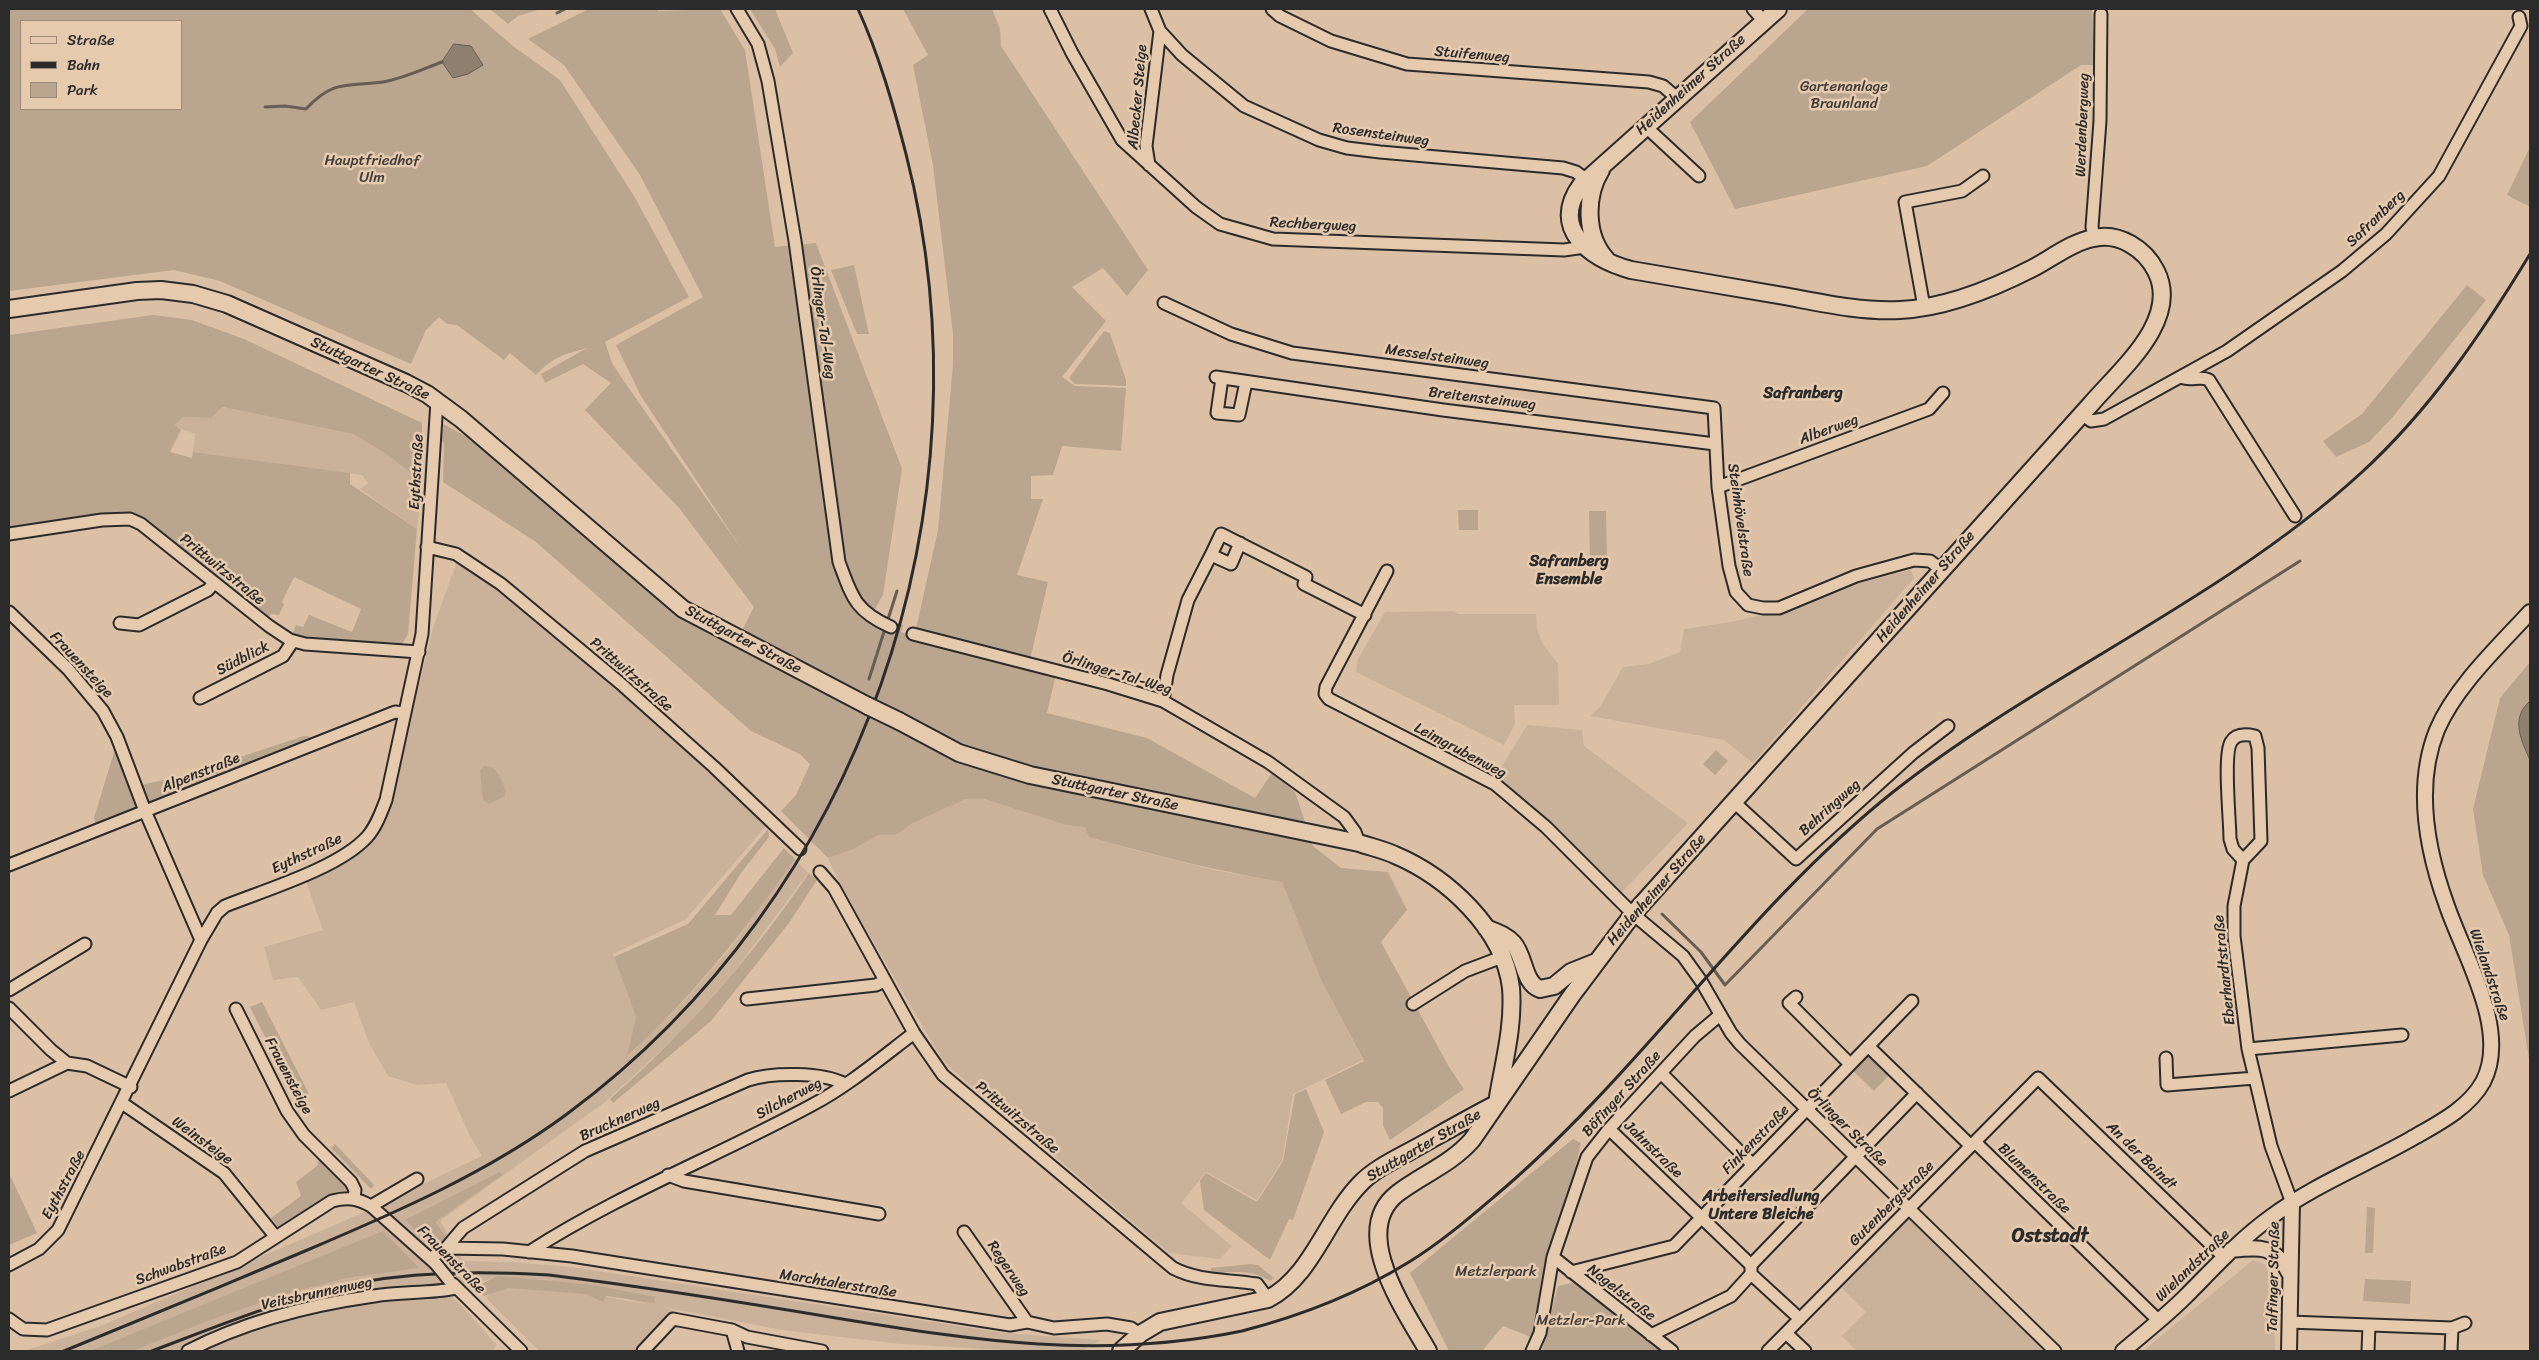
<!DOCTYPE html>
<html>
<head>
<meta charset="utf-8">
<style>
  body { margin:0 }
  #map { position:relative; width:2539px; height:1360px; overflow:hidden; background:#dbc0a5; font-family:Sriracha,sans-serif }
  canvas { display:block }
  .frame { position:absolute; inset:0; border:10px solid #2b2b2b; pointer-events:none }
  .legend { position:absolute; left:20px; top:20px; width:162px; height:90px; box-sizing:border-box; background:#e6caad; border:1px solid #9b8a79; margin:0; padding:6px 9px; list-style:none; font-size:15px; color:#2b2b2b }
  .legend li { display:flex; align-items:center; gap:10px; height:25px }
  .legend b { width:25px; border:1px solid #9b8a79 }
</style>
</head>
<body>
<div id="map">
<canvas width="2539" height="1360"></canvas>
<div class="frame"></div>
<ul class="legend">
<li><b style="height:6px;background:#e6caad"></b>Straße</li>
<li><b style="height:6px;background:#2b2b2b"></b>Bahn</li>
<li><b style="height:14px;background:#baa58f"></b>Park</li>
</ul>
</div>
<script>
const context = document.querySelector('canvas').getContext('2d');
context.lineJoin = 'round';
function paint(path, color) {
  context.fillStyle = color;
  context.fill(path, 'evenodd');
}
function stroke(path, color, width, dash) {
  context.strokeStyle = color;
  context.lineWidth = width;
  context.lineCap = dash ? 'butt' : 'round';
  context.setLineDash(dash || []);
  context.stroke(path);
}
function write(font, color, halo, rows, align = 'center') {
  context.font = font + ' Sriracha,sans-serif';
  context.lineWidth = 5;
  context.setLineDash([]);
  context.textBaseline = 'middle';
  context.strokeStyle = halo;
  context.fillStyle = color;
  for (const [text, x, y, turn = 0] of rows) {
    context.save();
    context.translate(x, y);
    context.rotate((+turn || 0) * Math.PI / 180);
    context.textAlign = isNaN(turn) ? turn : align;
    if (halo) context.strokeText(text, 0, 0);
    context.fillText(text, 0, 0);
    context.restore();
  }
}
paint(new Path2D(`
  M223 407 353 434 383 452 423 482 417 529 360 489 368 483 362 475 193 452 195 434 174 426 183 417 211 418Z
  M457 562 481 577 609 680 766 826 686 919 613 954 636 1017 628 1056 686 999 728 951 795 859 808 873 731 976 680 1033 605 1102 440 1221 463 1261 512 1262 571 1267 1005 1333 1101 1340 1081 1351H1020L900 1344 782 1330 663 1307 677 1312 636 1351H539L486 1298 503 1283 569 1290 651 1305 568 1284 495 1278 457 1288 320 1305 187 1351H24L103 1325 360 1214 482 1156 469 1134 446 1083 417 1085 388 1076 369 1043 354 1002 321 1010 298 977 273 980 264 947 323 930 305 879 361 850 372 840 384 821 395 793 404 744 434 625Z
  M1911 570 1914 578 1753 763 1724 740 1590 716 1600 707 1623 667 1649 664 1680 652 1684 629 1731 622 1807 604 1855 584Z
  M1453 611 1458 614H1536L1537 629 1543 644 1558 664 1559 705H1514L1515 724 1504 745 1356 672 1357 661 1385 612Z
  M1527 725 1582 730 1584 746 1688 823 1622 892 1496 776Z
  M966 799H984L1066 825 1085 827 1090 837 1130 849 1214 870 1282 882 1320 978 1363 1060 1293 1094 1282 1161 1257 1200 1206 1172 1181 1203 1232 1246 1220 1259 1169 1253 952 1069 942 1059 844 892 828 858 854 849 878 835H896L913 823Z
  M1909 1218 2047 1351H1857L1842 1336 1866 1312 1842 1288Z
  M2253 1260 2266 1265 2274 1292 2275 1351H2143Z
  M429 1294H445L458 1302 497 1345 492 1351H200L243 1332 346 1304Z`), '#cab29a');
paint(new Path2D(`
  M9 9H470L513 46 560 80 634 196 689 297 605 342 612 363 623 380 743 551 641 396 616 345 703 297 640 175 564 65 528 39 589 9H656L658 11 720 9 745 50 775 247 816 243 902 469 883 595 868 621 940 645 1056 674 1047 713 1147 738 1255 798 1272 773 1295 792 1313 846 1341 868 1388 872 1407 910 1381 942 1449 1067 1464 1089 1390 1140 1383 1125V1108L1378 1102H1366L1341 1114 1325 1080 1364 1061 1320 978 1282 882C1217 871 1153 855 1089 837L1085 827 1066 825 984 799H966L913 823 896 835H878L854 849 828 858 781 811 796 795 810 764 800 754 751 731 536 542 443 482 444 444 440 438 443 424 477 442 670 608 738 638 754 607 680 509 585 410 611 383 583 364 545 383 541 374 587 348C563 355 554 356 536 375L510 353 504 360 457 325 447 324 439 317 426 330 411 364 220 281 174 270 9 291ZM21 21H181V109H21Z
  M490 9H541L518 16 508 24Z
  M750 9H775L793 53 780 67 775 49Z
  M903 9H992L1000 29 1001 46 1148 270 1127 296 1103 268 1072 287 1106 321 1062 377 1075 386 1126 388 1121 451 1062 446 1053 475 1031 476V499H1043L1017 575 1048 582 1030 660 916 629 938 530 953 365V334L933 165 913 65 928 55Z
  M1808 9H2092L2095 65H2081L1927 166 1735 209 1690 122Z
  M2530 147V207L2507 195Z
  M854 265 869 334H857L831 270Z
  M2467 285 2486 300 2392 418 2369 442 2336 457 2323 441 2362 414Z
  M153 315 192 320 244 339 422 423 423 482 383 452 353 434 223 407 211 418 183 417 175 425 181 430 170 452 192 458 193 452 350 473V484L417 529 408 634 402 644 403 650 290 640 296 625 303 627 309 615 352 632 361 609 294 577 282 602 284 604 279 615 271 614 265 623 138 514 104 516 9 530V335Z
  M1104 331 1110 333 1126 380V386L1075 384 1069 378Z
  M1458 510H1478V530H1459Z
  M1589 511H1606L1607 560H1590Z
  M2530 662V1065L2509 935 2483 875 2473 809 2500 698Z
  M304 736 316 738 149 804 142 785 185 775Z
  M115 749 137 810 96 825 94 818Z
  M1716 750 1728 761 1715 775 1703 764Z
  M485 766C498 766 501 780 506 791L505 796 489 804 483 800 480 770Z
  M768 829 769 837 741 873 715 915H731L784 848 795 859C745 930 692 998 627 1056L636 1017 614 957 688 924Z
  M809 873 817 880 789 923 711 1021 613 1103 610 1099C686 1032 752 957 809 873Z
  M262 1002 309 1094 297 1101 250 1007Z
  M1867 1055H1871L1890 1074 1874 1091 1851 1069Z
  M1306 1089 1324 1132 1293 1220 1289 1219 1270 1260 1204 1210 1200 1181 1206 1173 1257 1202 1283 1161 1295 1094Z
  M1573 1139 1581 1143 1536 1339 1503 1326 1482 1351H1449L1410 1273Z
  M335 1144 374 1185 371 1189 331 1148Z
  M319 1159 345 1183 349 1192H338L279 1228 271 1218 301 1196 296 1182 317 1166Z
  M500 1172 502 1175 435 1222 447 1238 442 1243 419 1234 405 1220Z
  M9 1173 37 1233 9 1245Z
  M2367 1207 2375 1208 2373 1253H2365Z
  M383 1231 419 1268 346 1278 293 1292 218 1317 132 1351H90Z
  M1251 1264 1258 1265 1274 1278 1270 1281C1252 1269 1233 1272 1211 1273V1268Z
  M498 1276 594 1285 655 1297 654 1303 606 1296 603 1302 586 1294 509 1288 484 1296 477 1286Z
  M2365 1279 2411 1281 2410 1304 2363 1301Z
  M1581 1281 1672 1351H1542L1558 1286Z`), '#baa58f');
const water = new Path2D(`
  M454 44 471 46 483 65 468 74 453 78 442 62Z
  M2530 701V760C2521 740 2510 718 2530 701Z`);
paint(water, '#8e7f6f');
stroke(water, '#665d54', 1);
stroke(new Path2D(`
  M557 13 565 9
  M265 107 285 106 306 109C334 79 347 87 383 82 402 79 423 69 442 62
  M869 679 897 591
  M1662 914 1701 952 1725 985 1877 829 2300 561`), '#665d54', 3);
stroke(new Path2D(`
  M891 627 913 634`), '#b8a28d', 11, [11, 5.5]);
const minor = new Path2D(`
  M737 9 758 44 768 81 795 241 839 562C852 597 855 611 891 627
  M1050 9 1072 53 1122 140 1196 207 1220 224 1273 239 1564 250 1592 246
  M1151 9 1160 31 1182 55 1244 106 1319 140 1347 148 1380 152 1563 168 1576 172 1592 184
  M1272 9 1280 16 1331 41 1407 64 1649 82 1663 86 1677 98
  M1753 9 1764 21
  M1645 126 1699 176
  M1149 165 1146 146 1160 31
  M2094 237 2092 227 2100 121 2101 14
  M1164 303 1231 334 1292 353 1714 408 1718 487 1729 566 1736 592 1748 605 1763 608H1779L1856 576 1914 560 1930 561 1942 570
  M1924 307 1905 202 1962 191 1983 176
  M1216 377 1443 410 1715 444
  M2181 377C2190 382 2200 375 2209 380L2295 516
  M1222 378 1217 413 1239 415 1246 382
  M2082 414 2091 421 2104 419 2227 351 2342 271 2386 234 2439 176 2521 26 2519 17
  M1718 487 1929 409 1943 393
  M9 534 102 520 130 519 141 524 269 626 290 640 305 644 419 652
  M1240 543 1231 564 1211 555 1221 534 1306 577 1304 584 1365 615
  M427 547 456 554 501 584 620 683 714 767 800 849
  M1387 571 1326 687 1325 694 1329 699 1495 784 1546 827 1633 914 1683 956 1701 981 1731 1033 1740 1044 2055 1351
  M9 612 68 669 103 711 117 737 145 811 201 940
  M120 623 139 625 208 590 214 583
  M913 634 1108 684 1163 701 1268 762 1344 817 1355 832 1359 843
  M200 698 283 656 293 641
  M1163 701 1167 675 1188 600 1211 555
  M1734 802 1796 859 1913 753 1948 726
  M2243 860 2233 849 2230 839C2230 820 2223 755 2231 742 2236 733 2246 734 2255 736L2258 748 2261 841 2243 860 2234 906V936L2248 1049 2255 1078 2271 1146 2292 1203
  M9 865 395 712 405 713
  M820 872 834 888 914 1033 943 1075 1173 1268C1200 1282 1228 1279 1257 1284L1268 1299
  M9 990 85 944
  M1796 997 1789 1003 1850 1064
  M747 999 876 985 884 981
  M1413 1004 1465 971 1502 957
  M9 1008 51 1050 67 1063
  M236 1009 287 1111 304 1135 351 1182 355 1190 354 1199
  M1868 1046 1971 1146
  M2248 1049 2402 1035
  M2166 1058 2167 1085 2255 1078
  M1661 1073 1753 1165
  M9 1091 67 1063 87 1066 131 1087
  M122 1103 224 1173 275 1236
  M1609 1129 1751 1265V1274L1800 1319
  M1975 1142 2159 1321
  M668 1175 684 1181 879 1214
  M371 1206 417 1179
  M964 1232 1027 1322
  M446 1248 503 1249 572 1256 1010 1325 1027 1322 1054 1328 1107 1324 1131 1328 1140 1334
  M529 1252C619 1194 718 1156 812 1105 848 1086 881 1058 914 1033
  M1553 1257 1672 1351
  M431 1258 446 1248 463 1228 585 1151 748 1080C773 1072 822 1072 845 1084
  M9 1265 39 1249 58 1230 201 940 217 913 225 906C265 890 339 868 367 837 376 827 381 813 386 800L422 634 437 401
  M1751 1265 1917 1093
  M1571 1272 1674 1246 1912 1001
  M453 1284 521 1351
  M9 1319 23 1329 47 1330 237 1262 332 1201C347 1197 357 1198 371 1206L436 1264
  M2289 1322 2452 1328 2465 1323
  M732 1330 747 1337 822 1351
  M1786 1333 1805 1351
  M1651 1335 1731 1296 1751 1274
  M188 1351C246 1321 310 1305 374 1296 402 1291 430 1294 457 1288
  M643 1351 673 1319 732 1330 738 1351
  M1532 1351 1540 1333 1553 1257 1587 1157 1609 1129 1695 1036 1720 1015
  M1768 1351 2038 1078 2224 1257
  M2368 1351 2369 1325
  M2451 1351 2452 1328`);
const tertiary = new Path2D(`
  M2231 1250C2260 1247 2275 1245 2289 1273
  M2123 1351C2144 1333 2166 1316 2185 1297 2213 1269 2239 1240 2271 1217 2314 1185 2365 1165 2411 1139 2437 1124 2468 1109 2483 1082 2510 1031 2464 956 2447 906 2427 851 2414 787 2437 730 2455 687 2499 646 2530 612
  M2289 1351 2292 1203`);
const secondary = new Path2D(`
  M1601 170C1585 196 1585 236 1606 259
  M9 309 137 291 161 290 193 294 227 304 406 383 427 394 461 419 683 609 868 706
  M899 721 959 753 1030 775 1359 843C1371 847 1384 850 1395 855 1447 877 1504 929 1511 988 1514 1025 1504 1061 1498 1097
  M1486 928C1495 932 1506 935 1513 943 1525 956 1523 983 1540 989L1554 986 1571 972 1596 962
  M1121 1351 1140 1334 1160 1322 1268 1299C1312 1276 1326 1219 1360 1184 1374 1169 1396 1159 1414 1149 1441 1134 1467 1119 1494 1105
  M1428 1351C1406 1312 1348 1231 1398 1193 1423 1174 1451 1164 1472 1140L1572 995 1633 914 2091 404C2120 370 2181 320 2156 271 2145 249 2119 232 2094 238 2072 242 2052 258 2033 268 1992 289 1946 308 1900 310 1861 312 1822 303 1784 296 1733 287 1682 279 1631 270 1591 259 1549 229 1581 185L1778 9`);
stroke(minor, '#2b2b2b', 15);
stroke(tertiary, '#2b2b2b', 18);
stroke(secondary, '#2b2b2b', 20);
stroke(minor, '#e6caad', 11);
stroke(tertiary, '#e6caad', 14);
stroke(secondary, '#e6caad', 16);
stroke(new Path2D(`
  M64 1351C144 1318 225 1285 305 1251 397 1212 487 1173 567 1114 862 896 996 507 906 154 893 104 879 55 858 9
  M152 1351C213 1328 274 1303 338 1287 406 1271 480 1271 549 1275 645 1287 741 1302 836 1318 976 1341 1101 1360 1242 1331 1300 1316 1359 1293 1409 1262 1440 1243 1468 1219 1495 1196 1640 1074 1744 911 1893 792 2041 675 2221 601 2361 473 2430 410 2482 333 2530 254`), '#2b2b2b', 3);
const minorBridge = new Path2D(`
  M436 1264 449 1280`);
const secondaryBridge = new Path2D(`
  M868 706 899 721`);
stroke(minorBridge, '#2b2b2b', 15, []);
stroke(secondaryBridge, '#2b2b2b', 20, []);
stroke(minorBridge, '#e6caad', 11);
stroke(secondaryBridge, '#e6caad', 16);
write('15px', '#2b2b2b', '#e6caad', [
  ["Stuifenweg",1472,55,5],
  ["Heidenheimer Straße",1691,85,-42],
  ["Albecker Steige",1138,97,-85],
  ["Werdenbergweg",2083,125,-88],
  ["Rosensteinweg",1381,135,8],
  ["Safranberg",2376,219,-44],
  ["Rechbergweg",1313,225,3],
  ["Örlinger-Tal-Weg",822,323,82],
  ["Messelsteinweg",1437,357,8],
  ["Stuttgarter Straße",370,369,25],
  ["Breitensteinweg",1482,399,7],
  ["Alberweg",1829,430,-20],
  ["Eythstraße",417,472,-87],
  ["Steinhövelstraße",1740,520,82],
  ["Prittwitzstraße",222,570,39],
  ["Heidenheimer Straße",1926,587,-49],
  ["Stuttgarter Straße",743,640,28],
  ["Südblick",243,659,-27],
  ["Frauensteige",81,665,47],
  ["Örlinger-Tal-Weg",1117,674,17],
  ["Prittwitzstraße",631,675,41],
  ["Leimgrubenweg",1460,751,28],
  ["Alpenstraße",201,773,-22],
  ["Stuttgarter Straße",1115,793,12],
  ["Behringweg",1830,808,-42],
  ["Eythstraße",307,854,-25],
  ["Heidenheimer Straße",1657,890,-49],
  ["Eberhardtstraße",2225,970,-96],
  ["Wielandstraße",2489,975,71],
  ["Frauensteige",288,1076,62],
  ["Böfinger Straße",1622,1094,-48],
  ["Silcherweg",789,1099,-28],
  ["Prittwitzstraße",1017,1118,40],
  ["Brucknerweg",620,1120,-24],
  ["Örlinger Straße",1847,1128,44],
  ["Finkenstraße",1756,1140,-46],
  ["Weinsteige",202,1141,36],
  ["Stuttgarter Straße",1424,1146,-30],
  ["Jahnstraße",1653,1150,44],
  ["An der Baindt",2141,1156,44],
  ["Blumenstraße",2034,1179,44],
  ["Eythstraße",64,1185,-62],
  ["Gutenbergstraße",1892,1204,-45],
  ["Frauenstraße",451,1260,45],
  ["Schwabstraße",181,1265,-20],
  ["Wielandstraße",2193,1266,-44],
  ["Regerweg",1008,1269,56],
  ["Talfinger Straße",2274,1277,-89],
  ["Marchtalerstraße",838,1284,9],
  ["Nagelstraße",1621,1293,38],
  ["Veitsbrunnenweg",317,1294,-12]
]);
write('15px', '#403d3a', '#e6caad', [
  ["Gartenanlage",1844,87],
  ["Braunland",1844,104],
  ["Hauptfriedhof",372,161],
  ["Ulm",372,178],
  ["Metzlerpark",1496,1272],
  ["Metzler-Park",1581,1321]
]);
write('bold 16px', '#2b2b2b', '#e6caad', [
  ["Safranberg",1803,394],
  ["Safranberg",1569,562],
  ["Ensemble",1569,580],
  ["Arbeitersiedlung",1761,1197],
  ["Untere Bleiche",1761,1215]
]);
write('bold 20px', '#2b2b2b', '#e6caad', [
  ["Oststadt",2050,1237]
]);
</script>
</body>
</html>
